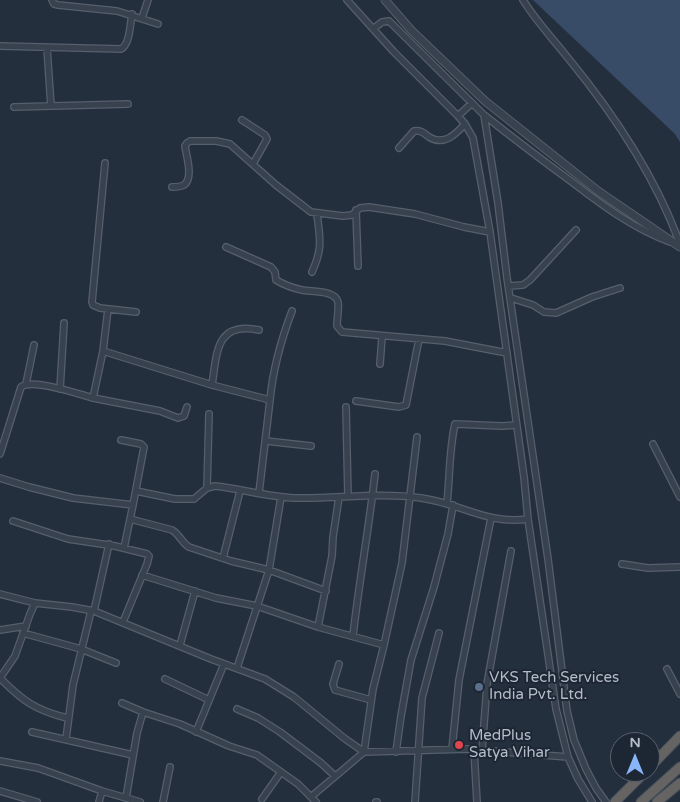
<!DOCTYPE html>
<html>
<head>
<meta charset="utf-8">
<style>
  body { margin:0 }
  #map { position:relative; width:680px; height:802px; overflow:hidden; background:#242f3e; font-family:"Varela Round",sans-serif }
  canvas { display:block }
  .north { position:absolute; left:610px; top:732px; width:50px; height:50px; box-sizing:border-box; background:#1d2633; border:1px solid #59626f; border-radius:50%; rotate:0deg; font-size:14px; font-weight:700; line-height:20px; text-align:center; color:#b4bcc9 }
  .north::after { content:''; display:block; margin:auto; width:18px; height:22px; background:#8ab4f8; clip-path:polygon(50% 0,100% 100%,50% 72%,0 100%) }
</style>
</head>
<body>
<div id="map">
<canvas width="680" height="802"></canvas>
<div class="north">N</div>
</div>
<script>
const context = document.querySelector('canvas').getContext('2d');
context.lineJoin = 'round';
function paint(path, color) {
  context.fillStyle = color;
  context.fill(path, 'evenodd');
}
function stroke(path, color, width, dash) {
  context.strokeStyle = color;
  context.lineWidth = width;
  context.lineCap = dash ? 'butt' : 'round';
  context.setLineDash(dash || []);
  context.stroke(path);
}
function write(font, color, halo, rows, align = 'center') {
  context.font = font + ' "Varela Round",sans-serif';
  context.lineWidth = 4;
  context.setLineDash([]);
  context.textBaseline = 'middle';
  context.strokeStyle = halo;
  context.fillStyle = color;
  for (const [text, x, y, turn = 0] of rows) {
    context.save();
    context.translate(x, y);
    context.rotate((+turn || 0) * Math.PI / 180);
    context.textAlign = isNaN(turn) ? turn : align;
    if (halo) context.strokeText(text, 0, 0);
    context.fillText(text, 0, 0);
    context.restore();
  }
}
paint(new Path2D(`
  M533 0H680V142L675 134Z`), '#394c67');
const minor = new Path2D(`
  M52 0 54 4 58 5 117 11 158 24
  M347 0 394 52 458 116 465 124 473 138 490 232 524 477 528 519 556 709 568 757 578 779 592 802
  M523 0C536 21 553 39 568 58 614 114 655 175 680 244
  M142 18 148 0
  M373 29 382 22 389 21 484 115 498 203 507 278 548 559 567 711 574 740 586 769 596 788 606 802
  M0 46 121 49C130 44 130 25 132 14
  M47 48 51 106
  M14 107 128 104
  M484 115C513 138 542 160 572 182 602 205 634 229 670 242
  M458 116 472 103
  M242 120 265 135 267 139 253 164
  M399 148 414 131C421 130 424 133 429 137 444 146 455 135 465 124
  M105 163 92 302 93 305 100 308 136 312
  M172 187C176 187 180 187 184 185 194 178 186 155 185 146L187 143 190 141H216L230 144 276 185 311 212 343 216 352 215 360 208 369 207 415 214 464 227 490 232
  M356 210 358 266
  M226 247 271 267 275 272 276 280C284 285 293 288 302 290 312 292 335 290 338 302 339 309 337 318 337 326L342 332 445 341 507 353
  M312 272C323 248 320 239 317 214
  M509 286 523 285 530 280 576 230
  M511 298 533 305 544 312 556 313 592 297 620 288
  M103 351 108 309
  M380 364 382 337
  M26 384 34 345
  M212 385C217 354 215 321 259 330
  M60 389 64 323
  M93 398 160 411 178 418 184 416 187 407
  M270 400C273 368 281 340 292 311
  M356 401 399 407 406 405 419 339
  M346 407 348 496
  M266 441 311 446
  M653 444 680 497
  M0 454 21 387C33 378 78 394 93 398L103 351 212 385 270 400 259 493
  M0 478 29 487 73 498 133 505 144 447 141 444 121 440
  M207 488 209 414
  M136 491 175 499H194L207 488 215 486C242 489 268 497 295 498 337 499 379 492 421 498 460 503 487 525 528 519
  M339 497 333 537 332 556 318 627 384 645 402 563 417 437
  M447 503C450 476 449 450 455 424L502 426 516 425
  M130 519 172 530C180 535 182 543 189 547L231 561 269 570 326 591
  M13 521 68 539 115 546 147 554 149 556 147 564 123 622
  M124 548 133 505
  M223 558 240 491
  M622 564 648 568 680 567
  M142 575 216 598 257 606 318 627
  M0 594 35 603 72 607 94 611 211 659 265 679 294 697 344 738 364 752 467 749 568 757
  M94 611 109 544
  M0 630 26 626
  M23 633 81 649 116 663
  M353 636C359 582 369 528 375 474
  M180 645 195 591
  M339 664 333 684 335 690 371 700
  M237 668 269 570 281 497
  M667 669 680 694
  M0 678 15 656 30 614 35 603
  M0 678C23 701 35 710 67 718
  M165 679 209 700
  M122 703 143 712 180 724 229 746 257 755 298 784 316 802
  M237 709 258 718 280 732 321 763 335 776
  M32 732 133 755
  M196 732 224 664
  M66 739 73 685 91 611
  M452 749 459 680 491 518
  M474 750 477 802
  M482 751 487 684 511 551
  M396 752 401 716 411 660 434 587 448 534 453 505
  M0 761 38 768 102 791 140 802
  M0 791 37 802
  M312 796 364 752 373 689 384 645
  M126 798 137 733 143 712
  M262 799 281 772
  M99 802 102 791
  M163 802 170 767
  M376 802H377
  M415 802 422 698 439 633`);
const tertiary = new Path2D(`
  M385 0 411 30 485 101 598 191 680 247`);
const trunk = new Path2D(`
  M650 767 680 736
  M615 802 645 772
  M641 802 680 767
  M657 802 680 783`);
stroke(minor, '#565f6c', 8);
stroke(tertiary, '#565f6c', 9);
stroke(trunk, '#434c59', 11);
stroke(minor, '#38414e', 5.5);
stroke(tertiary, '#38414e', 7);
stroke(trunk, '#656462', 9);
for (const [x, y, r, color] of [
  [479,687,5,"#5c6f8a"],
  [459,745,5,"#e0444e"]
]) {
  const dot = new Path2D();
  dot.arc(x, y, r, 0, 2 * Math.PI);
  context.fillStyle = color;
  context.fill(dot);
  stroke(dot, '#1d2633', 2);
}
write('15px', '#b4bcc9', '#1d2633', [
  ["VKS Tech Services",489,678],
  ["India Pvt. Ltd.",489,695],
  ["MedPlus",469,736],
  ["Satya Vihar",469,753]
], 'left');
</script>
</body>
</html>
